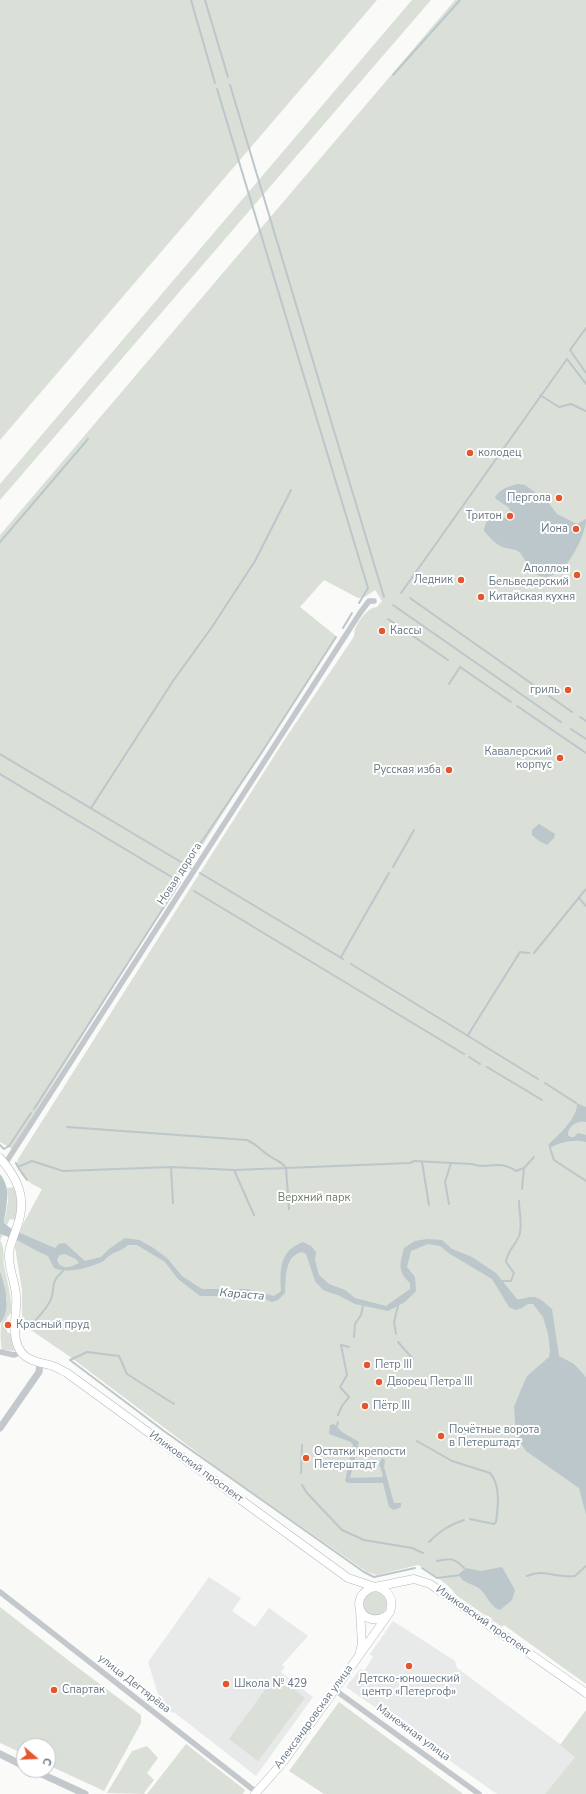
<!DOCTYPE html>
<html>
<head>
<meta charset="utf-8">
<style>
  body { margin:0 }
  #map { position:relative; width:586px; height:1794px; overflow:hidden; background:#fafaf8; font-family:"Nunito Sans",sans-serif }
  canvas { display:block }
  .north { position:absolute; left:16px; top:1738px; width:40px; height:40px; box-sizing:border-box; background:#fff; border:1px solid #c1c8cd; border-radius:50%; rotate:109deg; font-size:11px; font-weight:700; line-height:16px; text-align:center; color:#657683 }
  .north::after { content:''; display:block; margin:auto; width:14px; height:18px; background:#e4572e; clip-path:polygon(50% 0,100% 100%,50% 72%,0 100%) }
</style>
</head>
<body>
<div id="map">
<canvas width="586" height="1794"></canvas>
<div class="north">С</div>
</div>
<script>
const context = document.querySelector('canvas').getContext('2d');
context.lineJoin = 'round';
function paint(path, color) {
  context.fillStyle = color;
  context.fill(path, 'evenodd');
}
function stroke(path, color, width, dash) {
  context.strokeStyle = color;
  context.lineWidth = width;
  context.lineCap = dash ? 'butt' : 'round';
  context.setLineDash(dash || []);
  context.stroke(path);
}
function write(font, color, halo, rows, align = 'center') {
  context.font = font + ' "Nunito Sans",sans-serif';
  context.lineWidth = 4;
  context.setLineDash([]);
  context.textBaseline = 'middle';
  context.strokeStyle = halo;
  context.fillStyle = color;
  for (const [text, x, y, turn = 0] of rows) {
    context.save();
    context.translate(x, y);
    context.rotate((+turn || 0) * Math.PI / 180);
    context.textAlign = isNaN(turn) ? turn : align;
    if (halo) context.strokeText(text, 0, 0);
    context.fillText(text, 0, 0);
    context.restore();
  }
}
paint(new Path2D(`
  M209 1577 241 1598 232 1611 255 1627 269 1608 308 1636 282 1665 285 1667 281 1672 313 1697 256 1776 175 1713 168 1711 162 1707 148 1662Z
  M393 1621 455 1661 457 1668 576 1756 545 1794H497L405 1729 406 1727 401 1724 400 1725 346 1687 360 1669 364 1671 373 1657 370 1654Z`), '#e8e9e9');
paint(new Path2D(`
  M0 0H377L0 440Z
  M412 0H431L0 500V484Z
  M455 0H586V1684L504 1625 502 1627 456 1595C447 1582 431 1573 418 1565L377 1575 367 1572 223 1472 69 1356 22 1324V1290L15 1247 23 1224 42 1189C30 1184 14 1173 18 1159L285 739 353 638C355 635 354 632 355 629 359 620 367 608 377 607L382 601 375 590 365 597 358 598 324 580 300 607 336 636 181 879 12 1149 0 1142V535Z
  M14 1187 19 1209 15 1220 10 1219 7 1225 4 1223 8 1201 7 1188Z
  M0 1234 3 1235 0 1240C5 1248 3 1257 4 1265 7 1282 12 1296 11 1313L7 1318V1332L11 1334 18 1351 2 1350C0 1342 0 1327 2 1321L7 1300 0 1271Z
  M363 1604a12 12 0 1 1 24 0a12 12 0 1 1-24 0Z
  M0 1607 73 1664 141 1715V1723L104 1791 48 1765V1746H24V1754L0 1743Z
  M276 1675 305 1698 258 1761 229 1739Z
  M339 1702 463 1794H324L289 1771Z
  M586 1710V1794H545L575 1757 560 1745Z
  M186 1744 245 1790 243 1794H147Z
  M147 1746 158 1758 147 1773 154 1780 144 1793 146 1794 107 1793 132 1751Z`), '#dadfd7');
paint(new Path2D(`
  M518 484 525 485 547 501 557 514 577 524 586 519C586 536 563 584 540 576 526 571 526 557 518 551 514 549 510 549 506 548 497 546 490 538 484 531 485 518 492 515 504 518L507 516 510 510 508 507 496 499 495 497C500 489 509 486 518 484Z
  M539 824 555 834 554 838 547 845 539 841 532 835V830Z
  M576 1103 586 1107V1122C577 1120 568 1126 568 1135L570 1137H574L578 1133 586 1135V1142C575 1139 560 1142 550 1148L548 1145C558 1135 575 1121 577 1106Z
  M0 1174C12 1189 6 1205 4 1223L13 1230 55 1248 59 1244 65 1243 85 1261 101 1257 109 1249 125 1238 139 1240 152 1247 167 1258 182 1276 202 1289H247L274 1296 281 1291C280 1269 279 1251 303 1242L311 1246 316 1252 315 1260 319 1275 329 1284 345 1290 355 1298 386 1306 410 1289V1283C397 1271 400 1264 404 1248L415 1241 427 1239 442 1240 452 1249 472 1257 496 1273 517 1299C523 1300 525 1297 531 1297 539 1296 546 1304 552 1309L559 1356 574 1364 586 1377V1515L579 1488 526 1451 516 1436 514 1407 520 1392 527 1376 549 1357 550 1350 548 1334 543 1317 533 1304H528L522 1308 515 1310 509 1307 492 1279 450 1254 440 1246 428 1244 411 1251 407 1267 415 1277 416 1291 405 1302 388 1311 355 1304 340 1296 323 1290 315 1281 306 1254 302 1252C284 1256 286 1278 285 1293L278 1300 272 1302 263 1298 247 1296H200L178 1279 165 1262 137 1245H128C120 1252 119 1250 112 1254 108 1256 105 1260 102 1262 88 1268 68 1274 54 1268L48 1256 37 1251 17 1240 0 1234ZM65 1254 76 1259 79 1263C71 1267 64 1270 58 1263L57 1259 60 1255Z
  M0 1271C5 1287 12 1309 0 1324Z
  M334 1424 342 1432 359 1442 350 1478 382 1477 383 1475 379 1464 382 1458 385 1460 384 1467 394 1503H401V1507L394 1510 389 1507 383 1483H348L345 1481 353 1445 351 1442 329 1434 330 1425Z
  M502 1567 515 1590 512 1600 500 1610C490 1607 487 1595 480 1589 473 1583 462 1584 459 1574L466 1568 481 1571Z`), '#bbc7cb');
stroke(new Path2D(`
  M191 0 215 83
  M205 0 228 77
  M393 75 460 0
  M230 85 384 597
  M217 89 368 588 359 603
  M586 328 570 350 586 373
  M540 395 559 407 571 404 586 411
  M0 542 88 439
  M401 593 567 359 586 384
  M410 598 572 712
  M393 605 561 722
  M388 619 448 660
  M343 628 352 613
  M449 684 460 667 511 702
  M517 706 586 753
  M580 717 586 721
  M571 729 586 739
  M0 754 191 868
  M0 774 180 882 34 1109
  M91 808 173 681 212 627 255 561 291 490
  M186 865 262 752 336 637
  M393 867 414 830
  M200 873 343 959
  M194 891 464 1054
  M579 898 586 906
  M534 953 586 889
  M341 957 389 873
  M351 964 538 1079
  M468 1035 520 952 529 953
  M469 1057 480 1064
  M487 1067 542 1100
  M545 1083 576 1103
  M67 1127 247 1140C257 1144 262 1152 271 1157 277 1161 281 1161 286 1168L410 1163 414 1161 472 1164C487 1171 498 1158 516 1171L524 1168
  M0 1145 4 1149 9 1146 31 1113
  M550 1148 554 1160 586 1181
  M422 1162 429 1205
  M16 1163 18 1167 32 1161 63 1171 171 1167 234 1170
  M18 1167 27 1180
  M171 1167 173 1203
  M522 1189 524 1168 534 1157
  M449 1204 445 1182 451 1163
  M254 1215 234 1170 286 1168 289 1209
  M503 1281H511L514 1273 506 1262C507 1251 515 1246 519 1236 523 1226 519 1212 519 1201
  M31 1324C36 1321 49 1305 51 1299 56 1285 49 1284 63 1271
  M396 1334 394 1322 398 1306
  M354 1337 355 1324 361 1315 363 1306
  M398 1342 413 1359
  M174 1404 127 1374 119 1356 87 1352 70 1360 164 1431 364 1572 374 1577 415 1568
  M338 1415 342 1406 349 1397 340 1387 347 1375 341 1345 349 1347
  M337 1426 338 1422
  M417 1441 452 1461 490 1473C501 1485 498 1508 496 1522L494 1524 470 1519
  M301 1473 302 1445
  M302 1485 307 1493 342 1530 364 1540 412 1548 423 1553
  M429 1542C440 1531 449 1525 464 1520
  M437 1561C450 1558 455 1558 464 1568
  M422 1568 437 1578 461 1575
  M527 1576C545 1568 557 1579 575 1576L586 1566`), '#bbc7cb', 2);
const secondary = new Path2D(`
  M0 1158C19 1180 27 1199 17 1227 14 1236 10 1244 9 1253 8 1268 15 1281 16 1295 18 1313 8 1342 25 1356 32 1362 42 1363 50 1365 57 1367 61 1370 67 1373L348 1578 375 1587 414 1579 430 1584 586 1693
  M374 1587C346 1596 362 1630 386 1616
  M360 1651 362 1645 360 1610
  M255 1794 284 1761 390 1612C394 1599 389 1591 377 1587`);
stroke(secondary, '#b3babf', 9);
stroke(new Path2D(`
  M5 1164 360 613 369 601H374
  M0 1352 14 1355 22 1352
  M0 1592 256 1792
  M335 1690 479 1794`), '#c3c8cc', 5.5);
stroke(new Path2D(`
  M0 1428 39 1372 40 1363
  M0 1754 24 1766
  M33 1770 85 1794`), '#c3c8cc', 7);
stroke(secondary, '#fff', 8);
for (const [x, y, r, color] of [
  [470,453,4,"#e4572e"],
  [559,498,4,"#e4572e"],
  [510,516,4,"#e4572e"],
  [576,529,4,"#e4572e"],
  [577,575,4,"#e4572e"],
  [461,580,4,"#e4572e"],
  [481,597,4,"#e4572e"],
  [382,631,4,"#e4572e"],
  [568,690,4,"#e4572e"],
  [560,758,4,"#e4572e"],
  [449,770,4,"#e4572e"],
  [8,1325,4,"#e4572e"],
  [367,1365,4,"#e4572e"],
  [379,1382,4,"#e4572e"],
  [365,1406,4,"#e4572e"],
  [441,1436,4,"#e4572e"],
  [306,1458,4,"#e4572e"],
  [409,1666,4,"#e4572e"],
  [226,1684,4,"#e4572e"],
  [54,1690,4,"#e4572e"]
]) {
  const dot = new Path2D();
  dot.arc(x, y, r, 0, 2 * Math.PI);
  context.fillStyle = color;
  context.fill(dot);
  stroke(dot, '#fff', 1.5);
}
write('11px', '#657683', '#fff', [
  ["колодец",478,453],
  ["Пергола",551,498,"right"],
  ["Тритон",502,516,"right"],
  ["Иона",568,529,"right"],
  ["Аполлон",569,569,"right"],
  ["Бельведерский",569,582,"right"],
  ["Ледник",453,580,"right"],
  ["Китайская кухня",489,597],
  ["Кассы",390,631],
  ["гриль",560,690,"right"],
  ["Кавалерский",552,752,"right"],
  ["корпус",552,765,"right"],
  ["Русская изба",441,770,"right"],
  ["Красный пруд",16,1325],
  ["Петр III",375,1365],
  ["Дворец Петра III",387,1382],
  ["Пётр III",373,1406],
  ["Почётные ворота",449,1430],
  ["в Петерштадт",449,1443],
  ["Остатки крепости",314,1452],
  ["Петерштадт",314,1465],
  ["Детско-юношеский",409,1679,"center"],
  ["центр «Петергоф»",409,1692,"center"],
  ["Школа № 429",234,1684],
  ["Спартак",62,1690]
], 'left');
write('11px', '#657683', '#fff', [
  ["Новая дорога",180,874,-57],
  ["Иликовский проспект",196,1467,36],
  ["Иликовский проспект",483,1621,35],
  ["улица Дегтярёва",134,1684,38],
  ["Александровская улица",314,1717,-54],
  ["Манежная улица",413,1733,36]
]);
write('11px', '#687a64', '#fff', [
  ["Верхний парк",314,1198]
]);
write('italic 12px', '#60757c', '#fff', [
  ["Караста",242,1295,5]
]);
</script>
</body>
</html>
